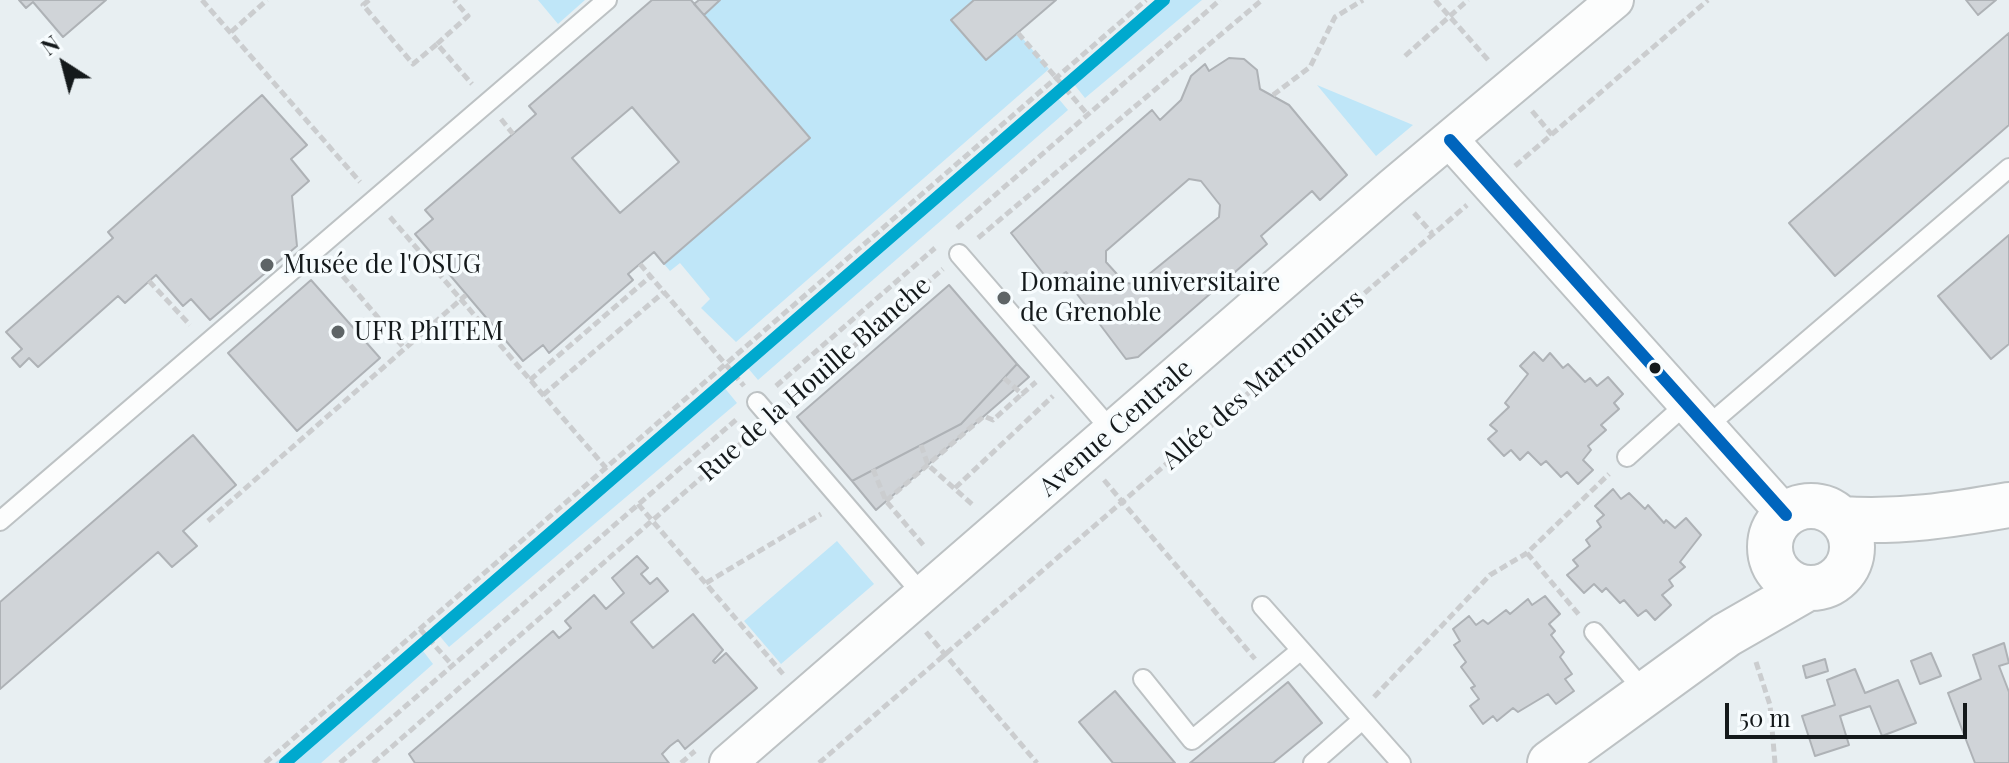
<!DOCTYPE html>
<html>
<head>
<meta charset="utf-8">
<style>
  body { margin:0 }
  #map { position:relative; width:2009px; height:763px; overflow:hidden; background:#e8eff2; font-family:"Playfair Display",serif }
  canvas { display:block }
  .north { position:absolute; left:24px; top:24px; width:80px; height:80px; -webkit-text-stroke:6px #f7fcfe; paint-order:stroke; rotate:324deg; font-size:22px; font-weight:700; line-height:32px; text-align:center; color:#14191b }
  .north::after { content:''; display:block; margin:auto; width:28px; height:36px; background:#14191b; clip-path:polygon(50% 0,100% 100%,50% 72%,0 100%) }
  .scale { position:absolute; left:1725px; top:703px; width:242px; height:36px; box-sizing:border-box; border:4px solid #14191b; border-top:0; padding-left:10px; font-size:24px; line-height:28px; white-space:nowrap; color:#14191b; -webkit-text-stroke:6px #f7fcfe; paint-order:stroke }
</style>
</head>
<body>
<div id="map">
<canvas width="2009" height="763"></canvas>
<div class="north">N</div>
<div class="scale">50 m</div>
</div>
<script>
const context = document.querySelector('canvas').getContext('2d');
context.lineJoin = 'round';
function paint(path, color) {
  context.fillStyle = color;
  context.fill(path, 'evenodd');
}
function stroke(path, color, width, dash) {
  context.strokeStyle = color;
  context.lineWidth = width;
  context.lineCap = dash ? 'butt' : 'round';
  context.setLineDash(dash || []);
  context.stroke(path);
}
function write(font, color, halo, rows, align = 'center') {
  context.font = font + ' "Playfair Display",serif';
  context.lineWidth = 7;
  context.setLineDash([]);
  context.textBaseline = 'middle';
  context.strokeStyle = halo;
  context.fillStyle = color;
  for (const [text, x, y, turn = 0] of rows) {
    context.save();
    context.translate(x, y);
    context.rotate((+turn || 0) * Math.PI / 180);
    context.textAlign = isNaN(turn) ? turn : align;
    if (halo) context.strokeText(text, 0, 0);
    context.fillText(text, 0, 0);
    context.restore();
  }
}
paint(new Path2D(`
  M538 0H585L558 24Z
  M720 0H974L986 60 1018 33 1049 69 736 342 701 308 710 299 680 263 670 271 664 264 810 138 704 15Z
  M1159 0H1202L1085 98 1069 78Z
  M1317 85 1413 125 1376 156Z
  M1053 92 1068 110 758 380 742 361Z
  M719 381 737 403 449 647 432 627Z
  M837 541 874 584 781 664 744 621Z
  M417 643 433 664 321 763H275Z`), '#bfe6f8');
const building = new Path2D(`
  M19 0H106L63 37 33 2 26 8Z
  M652 0H691L810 138 664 264 654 252 628 274 633 280 549 353 543 345 523 361 415 234 433 219 425 210 536 114 529 106ZM632 107 679 162 620 213 572 158Z
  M699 0H720L704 15 694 4Z
  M974 0H1056L986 60 951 20Z
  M1966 0H1996L1978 15Z
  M2009 33V125L1835 276 1789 223Z
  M1229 58 1244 59 1257 70 1260 89 1289 105 1347 175 1320 200 1312 191 1261 236 1267 244 1138 357 1126 359 1077 294 1079 287 1066 272 1053 280 1046 277 1011 233 1152 110 1160 120 1181 100 1191 76 1205 64 1209 71ZM1189 179 1201 181 1220 205 1219 217 1137 284 1125 283 1106 262V251Z
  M262 95 307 145 291 159 309 181 292 196 297 246 210 320 191 299 183 306 156 275 125 303 118 296 38 367 29 358 20 367 12 358 22 349 6 332 113 238 108 232Z
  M2009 235V344L1991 359 1938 296Z
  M311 280 380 358 297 431 228 353Z
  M949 285 1017 364 961 424 852 481 797 417Z
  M1534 352 1543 361 1550 353 1563 368 1568 364 1585 382 1590 378 1597 386 1608 377 1623 394 1614 403 1619 409 1601 425 1606 430 1588 446 1591 450 1583 460 1593 470 1578 484 1567 472 1561 477 1546 461 1541 465 1528 452 1520 460 1511 450 1504 456 1488 439 1497 431 1490 425 1509 407 1505 403 1528 374 1520 366Z
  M1017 364 1029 377 876 510 852 481 961 424Z
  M193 435 236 485 183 531 197 546 172 567 158 552 0 689V602Z
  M1613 489 1621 499 1629 493 1645 509 1648 505 1664 523 1666 520 1675 528 1686 518 1701 535 1680 562 1685 567 1669 580 1673 586 1662 595 1671 605 1655 620 1646 610 1638 616 1624 600 1620 603 1606 588 1602 592 1594 584 1584 593 1567 575 1578 566 1573 560 1590 546 1586 540 1601 527 1597 521 1604 515 1595 506Z
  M637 556 648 568 641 574 650 584 657 578 668 591 631 622 653 648 693 614 723 650 713 661 715 663 726 653 757 688 685 749 678 740 670 746 662 754 669 763H415L409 754 553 631 559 638 571 628 565 621 594 595 606 609 624 593 612 578Z
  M1545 596 1560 614 1549 624 1555 631 1551 635 1564 652 1560 657 1572 674 1565 679 1574 691 1556 704 1548 694 1518 712 1513 708 1497 721 1493 716 1483 724 1470 706 1479 699 1471 688 1475 686 1461 667 1466 662 1454 645 1460 641 1453 629 1469 616 1476 625 1483 620 1488 624 1506 610 1510 614 1528 599 1532 605Z
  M2004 643 2009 663 1999 666 2009 692V763H1975L1948 693 1981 679 1973 655Z
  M1931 653 1941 676 1920 684 1911 661Z
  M1825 659 1828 671 1806 678 1803 666Z
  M1855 669 1865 693 1898 680 1916 723 1882 736 1870 706 1840 716 1849 745 1815 756 1802 716 1835 705 1827 680Z
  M1288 682 1322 723 1273 763H1190Z
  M1115 691 1175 763H1113L1079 722Z`);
paint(building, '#d0d4d8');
stroke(building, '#aeb2b6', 2);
const service = new Path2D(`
  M959 254 1112 431
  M757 402 923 595
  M1705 428 2009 168
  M1627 457 1685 405
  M0 521 607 0
  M1262 606 1401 763
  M1594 632 1646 693
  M1143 679 1192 740 1301 650
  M1313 763 1362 720`);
const minor = new Path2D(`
  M1450 140 1786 515
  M728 763 1392 187 1615 0`);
const tertiary = new Path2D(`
  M1770 547a41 41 0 1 1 82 0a41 41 0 1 1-82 0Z
  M1841 519C1899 523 1952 515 2009 505
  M1550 763 1726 635 1808 588`);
stroke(service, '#bdc2c4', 22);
stroke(minor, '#bdc2c4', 40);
stroke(tertiary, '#bdc2c4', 48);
stroke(new Path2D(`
  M202 0 360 182
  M369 0 363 5 413 64 437 44 472 84
  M1435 0 1489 61
  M231 32 267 0
  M1018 33 1088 115
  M437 44 468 16 454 0
  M1405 56 1468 0
  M1273 95 1310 67 1335 17 1363 0
  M1532 111 1552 135
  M501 119 513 134
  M1515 166 1708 0
  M1414 213 1432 233
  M390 217 606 468
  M957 228 1220 0
  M978 238 1262 0
  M640 264 744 386
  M335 267 404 348
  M149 281 190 325
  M1004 378 1022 394 1036 382
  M530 380 651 276
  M776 386 935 248
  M543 395 664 292
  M788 403 943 269
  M921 445 928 465 974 506
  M873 469 886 501 925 547
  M1104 480 1255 659
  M955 488 1053 396
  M886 501 984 416 993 420 1022 394
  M638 504 783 674
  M208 521 466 295
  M1527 553 1580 616
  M706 583 821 514
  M420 629 452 665
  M926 632 1037 763
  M1756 662 1770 705 1775 763
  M1374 697 1490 575 1527 553 1609 474
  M265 763 1146 0
  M340 763 738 418
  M373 763 753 433
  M681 763 695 751
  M819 763 1467 205`), '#cbcdcf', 5, [8, 4]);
stroke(service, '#fcfdfd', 18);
stroke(minor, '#fcfdfd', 36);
stroke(tertiary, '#fcfdfd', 44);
stroke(new Path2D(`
  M1450 140 1786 515`), '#0065bd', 12);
stroke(new Path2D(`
  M285 763 1164 0`), '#00a9ce', 12);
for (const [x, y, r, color] of [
  [267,265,8,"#5e6466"],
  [1004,298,8,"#5e6466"],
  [338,332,8,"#5e6466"],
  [1655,368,7,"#14191b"]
]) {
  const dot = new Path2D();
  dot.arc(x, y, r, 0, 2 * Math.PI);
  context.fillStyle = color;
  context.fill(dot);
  stroke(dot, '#f7fcfe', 3);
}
write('26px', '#14191b', '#f7fcfe', [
  ["Musée de l'OSUG",283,265],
  ["Domaine universitaire",1020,283],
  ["de Grenoble",1020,313],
  ["UFR PhITEM",354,332]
], 'left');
write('26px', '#14191b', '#f7fcfe', [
  ["Rue de la Houille Blanche",815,379,-41],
  ["Allée des Marronniers",1263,380,-41],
  ["Avenue Centrale",1116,428,-41]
]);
</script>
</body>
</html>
